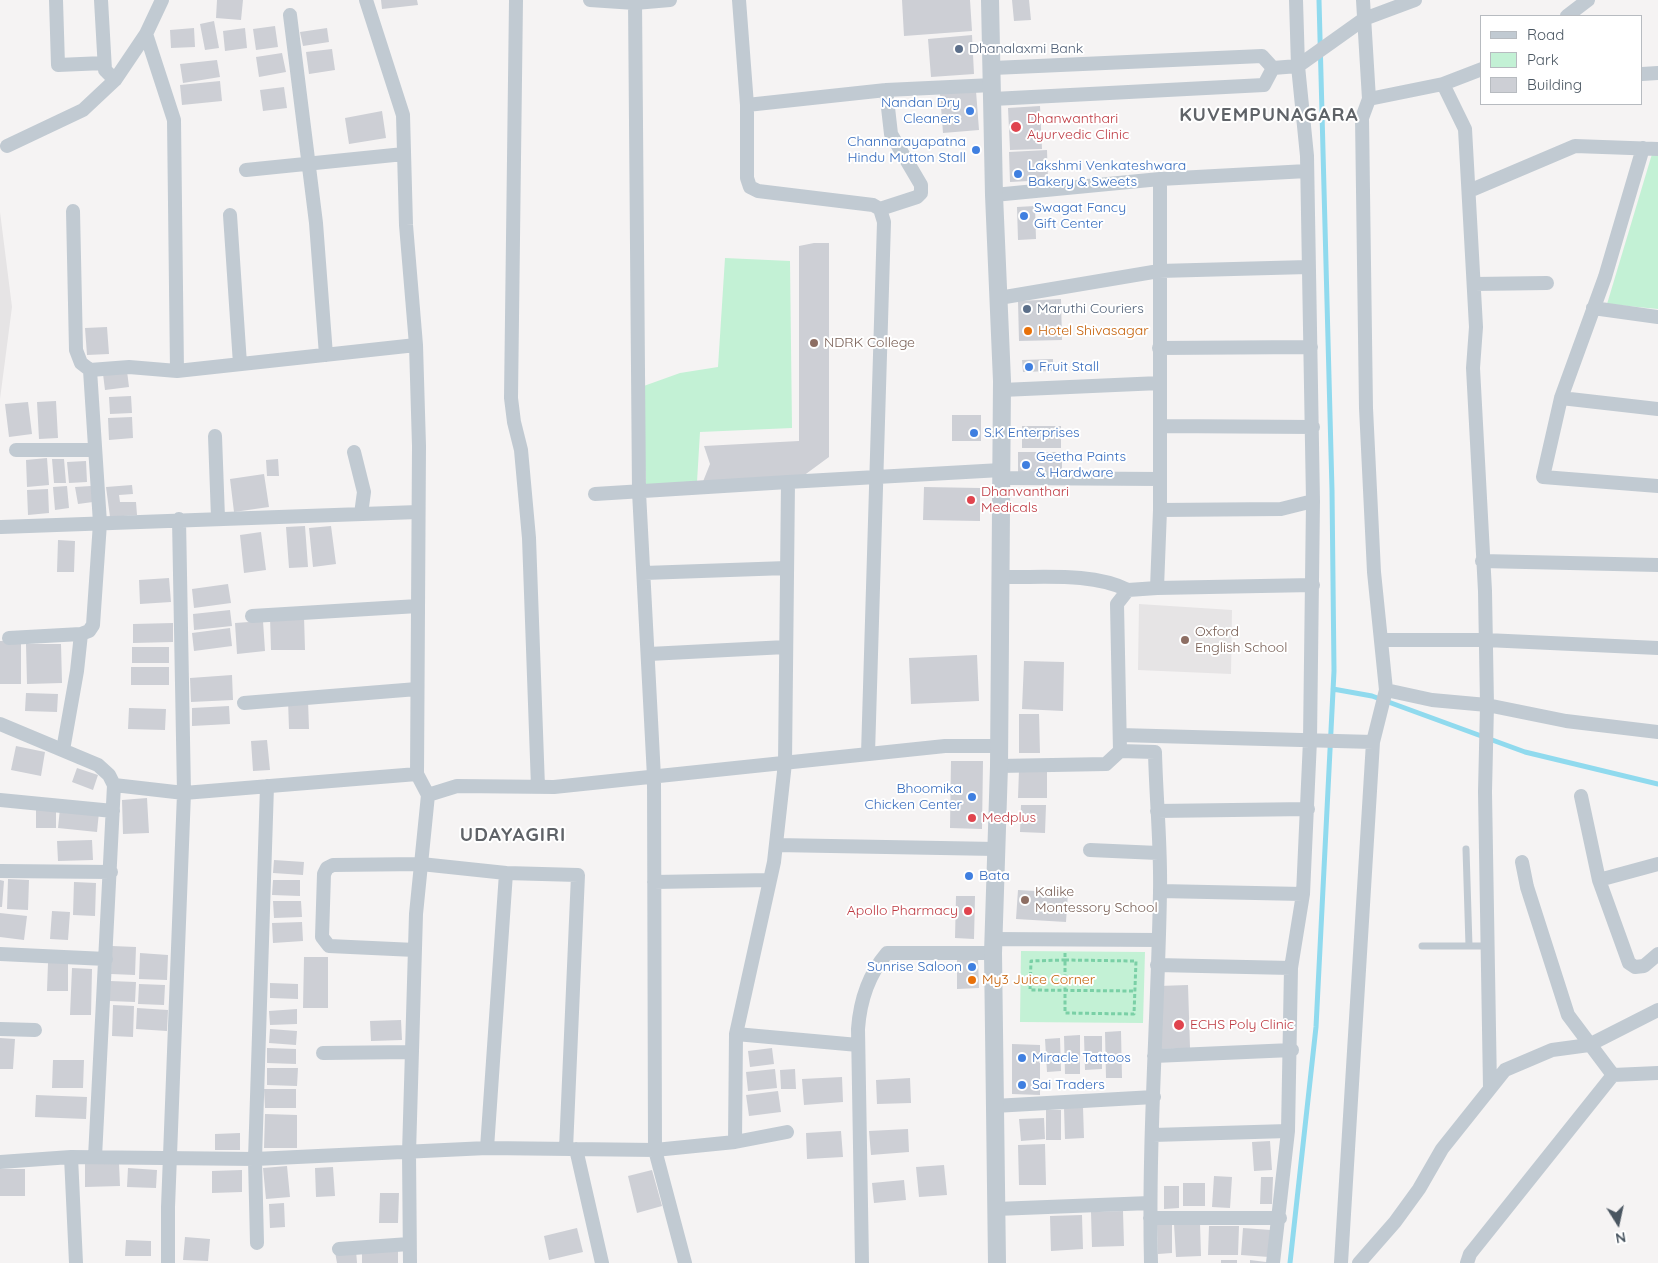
<!DOCTYPE html>
<html>
<head>
<meta charset="utf-8">
<style>
  body { margin:0 }
  #map { position:relative; width:1658px; height:1263px; overflow:hidden; background:#f5f3f3; font-family:Quicksand,sans-serif }
  canvas { display:block }
  .legend { position:absolute; left:1480px; top:15px; width:162px; height:90px; box-sizing:border-box; background:#fff; border:1px solid #b7bbc0; margin:0; padding:6px 9px; list-style:none; font-size:15px; color:#4a5661 }
  .legend li { display:flex; align-items:center; gap:10px; height:25px }
  .legend b { width:25px; border:1px solid #b7bbc0 }
  .north { position:absolute; left:1593px; top:1198px; width:50px; height:50px; -webkit-text-stroke:4px #fff; paint-order:stroke; rotate:170deg; font-size:14px; font-weight:700; line-height:20px; text-align:center; color:#4a5661 }
  .north::after { content:''; display:block; margin:auto; width:18px; height:22px; background:#4a5661; clip-path:polygon(50% 0,100% 100%,50% 72%,0 100%) }
</style>
</head>
<body>
<div id="map">
<canvas width="1658" height="1263"></canvas>
<ul class="legend">
<li><b style="height:6px;background:#c1cad2"></b>Road</li>
<li><b style="height:14px;background:#c3f1d5"></b>Park</li>
<li><b style="height:14px;background:#cdcfd5"></b>Building</li>
</ul>
<div class="north">N</div>
</div>
<script>
const context = document.querySelector('canvas').getContext('2d');
context.lineJoin = 'round';
function paint(path, color) {
  context.fillStyle = color;
  context.fill(path, 'evenodd');
}
function stroke(path, color, width, dash) {
  context.strokeStyle = color;
  context.lineWidth = width;
  context.lineCap = dash ? 'butt' : 'round';
  context.setLineDash(dash || []);
  context.stroke(path);
}
function write(font, color, halo, rows, align = 'center') {
  context.font = font + ' Quicksand,sans-serif';
  context.lineWidth = 4;
  context.setLineDash([]);
  context.textBaseline = 'middle';
  context.strokeStyle = halo;
  context.fillStyle = color;
  for (const [text, x, y, turn = 0] of rows) {
    context.save();
    context.translate(x, y);
    context.rotate((+turn || 0) * Math.PI / 180);
    context.textAlign = isNaN(turn) ? turn : align;
    if (halo) context.strokeText(text, 0, 0);
    context.fillText(text, 0, 0);
    context.restore();
  }
}
paint(new Path2D(`
  M0 212 12 307 0 399Z
  M1139 604 1232 610 1231 674 1138 670Z`), '#e6e4e5');
paint(new Path2D(`
  M1652 154 1658 155V309L1607 304Z
  M725 258 790 261 792 428 700 432 697 482 646 485 641 387 680 373 718 367Z
  M1021 951 1145 952 1143 1023 1020 1022Z`), '#c3f1d5');
stroke(new Path2D(`
  M1333 689 1372 696 1525 752 1658 784
  M1290 1263 1316 1027 1334 671 1332 490 1319 0`), '#90daee', 5);
paint(new Path2D(`
  M217 0H243L241 20 216 18Z
  M381 0H417L418 5 382 9Z
  M902 0H970L972 31 904 36Z
  M1012 0H1029L1031 20 1014 21Z
  M214 21 219 48 205 50 200 24Z
  M275 26 278 47 256 50 253 29Z
  M194 28 195 47 171 48 170 30Z
  M245 28 247 48 225 51 223 31Z
  M327 28 329 42 303 46 300 32Z
  M972 35 974 74 931 77 928 39Z
  M332 49 335 70 309 74 306 52Z
  M282 53 286 72 259 77 256 57Z
  M217 60 220 77 183 83 180 64Z
  M220 81 222 101 182 105 180 85Z
  M284 87 287 108 263 111 260 90Z
  M976 91 979 130 943 133 940 94Z
  M1040 106 1042 149 1010 150 1008 108Z
  M382 111 386 138 349 144 345 118Z
  M1047 150 1048 180 1010 182 1009 152Z
  M1035 206 1036 239 1018 240 1017 207Z
  M814 243H829V457L799 479 702 484 710 464 704 446 799 441V246Z
  M1061 299 1062 340 1019 341 1018 301Z
  M107 327 109 354 87 355 85 328Z
  M1053 359V371L1023 372 1022 360Z
  M127 371 129 387 105 390 103 374Z
  M131 396 132 413 110 414 109 397Z
  M56 401 58 438 39 439 37 402Z
  M28 402 32 434 9 437 5 404Z
  M952 415H981V441H952Z
  M132 417 133 438 109 440 108 418Z
  M1022 426H1061V448H1022Z
  M1018 452H1062V472H1018Z
  M47 458 49 485 27 487 26 460Z
  M52 459H64L66 483H54Z
  M278 459 279 476H267L266 460Z
  M86 461 87 482 69 483 67 462Z
  M264 474 269 507 234 512 230 479Z
  M132 485 133 494 119 495 120 502H136L137 515 110 517 106 487Z
  M67 486 69 508 55 510 53 487Z
  M91 486 93 502 78 504 75 487Z
  M924 487 980 488V521L923 520Z
  M48 489 49 513 28 515 27 490Z
  M305 526 308 567 289 568 286 527Z
  M331 526 336 564 313 567 309 528Z
  M261 532 266 570 244 573 240 535Z
  M58 540 75 541 74 572H57Z
  M169 578 171 602 140 604 139 580Z
  M228 584 231 603 194 608 192 589Z
  M230 610 232 626 194 630 193 614Z
  M304 616 305 650H271L270 617Z
  M263 621 265 651 237 654 235 623Z
  M173 623V642L133 643V624Z
  M230 628 232 646 194 651 192 633Z
  M0 641H21V684H0Z
  M26 644H61L62 683 27 684Z
  M132 647H169V663H132Z
  M977 655 979 701 911 704 909 658Z
  M1024 661 1064 662 1063 711 1022 709Z
  M131 667H169V685H131Z
  M232 675 233 700 191 702 190 678Z
  M26 693 58 694 57 712 25 711Z
  M288 700H308L309 729H289Z
  M229 706 230 724 192 726V708Z
  M129 708 166 709 165 730 128 729Z
  M1019 714H1039L1040 753H1019Z
  M267 740 270 770 253 771 251 741Z
  M16 746 45 752 41 776 11 770Z
  M951 761H983L982 829 950 828Z
  M77 768 98 775 93 790 72 782Z
  M1019 770 1047 771V798H1018Z
  M147 798 149 833 123 834 122 800Z
  M1021 805H1046L1045 833 1020 832Z
  M36 807H56V828H36Z
  M60 808 99 812 97 832 58 828Z
  M92 840 93 860 58 861 57 841Z
  M274 860 304 862 303 875 273 873Z
  M8 879 29 880 28 910 7 909Z
  M0 880 4 881 2 907H0Z
  M273 880H300V896L272 895Z
  M74 882 96 883 95 916 73 915Z
  M1018 890 1068 893 1066 922 1016 919Z
  M956 896H975L974 939 955 938Z
  M273 901H301L302 917 274 918Z
  M52 911 70 912 68 940 50 939Z
  M0 913 27 916 24 940 0 937Z
  M302 922 303 941 273 943 272 923Z
  M112 946 136 947 135 975 111 974Z
  M140 953 168 955 167 980 139 979Z
  M304 957H328V1008H303Z
  M957 958H978L979 988 957 989Z
  M48 963H68V991H47Z
  M72 968 92 969 91 1015H70Z
  M110 981 136 982 135 1002 109 1001Z
  M270 983 298 984V999L270 998Z
  M139 984 165 985 164 1005 138 1004Z
  M1188 985 1190 1048 1161 1049 1159 986Z
  M113 1005 134 1006 133 1037 112 1036Z
  M137 1008 168 1010 167 1031 136 1029Z
  M297 1009V1024L270 1025 269 1011Z
  M401 1020 402 1040 371 1041 370 1021Z
  M270 1029 297 1031 296 1045 269 1043Z
  M1121 1031 1122 1078H1106L1105 1032Z
  M1080 1035V1074H1065L1064 1036Z
  M1084 1036H1102V1069L1085 1070Z
  M0 1038 15 1039 13 1069H0Z
  M1060 1038 1061 1071 1047 1072 1045 1039Z
  M1012 1044 1040 1045V1095L1012 1094Z
  M267 1048 296 1049V1064L267 1063Z
  M772 1048 774 1064 750 1067 748 1051Z
  M53 1060H84L83 1088H52Z
  M267 1068H298L297 1086 267 1085Z
  M775 1069 777 1088 748 1091 746 1072Z
  M795 1069 796 1089H781L780 1070Z
  M842 1077 843 1102 804 1105 802 1079Z
  M910 1078 911 1103 877 1104 876 1080Z
  M264 1089H296V1108H265Z
  M778 1091 781 1112 749 1116 746 1095Z
  M36 1095 87 1097 86 1119 35 1117Z
  M1083 1107 1084 1138 1065 1139 1064 1108Z
  M1046 1110H1061V1140H1046Z
  M265 1114 297 1115V1148H264Z
  M1044 1118 1045 1139 1021 1141 1019 1119Z
  M908 1129 909 1152 871 1155 869 1131Z
  M841 1131 843 1157 807 1159 806 1133Z
  M240 1133V1150H215V1134Z
  M1270 1141 1272 1170 1254 1171 1252 1142Z
  M1045 1144 1046 1185H1019L1018 1145Z
  M119 1163 120 1186 85 1187V1164Z
  M944 1165 947 1195 919 1197 916 1167Z
  M287 1166 290 1197 266 1199 263 1168Z
  M333 1167 335 1196 316 1197 315 1168Z
  M128 1168 157 1170 156 1188 127 1187Z
  M0 1169H25V1196H0Z
  M242 1170V1192L212 1193V1171Z
  M652 1170 662 1206 637 1213 628 1176Z
  M1214 1176 1232 1177 1230 1208 1212 1207Z
  M1261 1177H1273L1272 1204H1260Z
  M904 1180 906 1200 874 1203 872 1183Z
  M1183 1183H1205V1206H1183Z
  M1164 1186H1179V1208L1164 1209Z
  M380 1193H399L398 1223H379Z
  M284 1203 285 1227 270 1228 269 1204Z
  M1123 1211 1124 1246 1092 1247 1091 1212Z
  M1082 1215 1083 1249 1051 1251 1050 1216Z
  M1172 1221V1253L1158 1254 1157 1222Z
  M1200 1223 1201 1256 1176 1257 1174 1224Z
  M1209 1226H1239L1238 1255H1208Z
  M577 1228 583 1252 549 1260 544 1236Z
  M1243 1228 1271 1230 1269 1257 1241 1255Z
  M185 1237 210 1239 208 1261 183 1260Z
  M126 1240 151 1241V1256H125Z
  M362 1248H398V1263H362Z
  M356 1250 357 1263H337L335 1252Z
  M1221 1260H1237V1263H1221Z
  M1250 1260 1266 1262V1263H1250Z`), '#cdcfd5');
stroke(new Path2D(`
  M1065 953V960L1031 961 1030 990 1135 991
  M1065 960 1136 961 1134 1014 1065 1013Z`), '#7ad0a6', 3, [4, 2.5]);
stroke(new Path2D(`
  M1466 849 1469 946
  M1422 946H1488`), '#c1cad2', 7);
stroke(new Path2D(`
  M56 0 58 65 104 63
  M101 0 105 70 115 80
  M162 0 146 34 174 120 177 371
  M516 0 511 398 514 422 521 450 529 538 538 787
  M590 0 635 3 670 0
  M635 0 639 492 654 777 655 1150 735 1142 736 1034 774 862 785 763 788 482 1001 470
  M739 0 747 105V178L750 187 758 191 873 205 880 209 884 222 868 754
  M1296 0 1298 66 1307 156 1313 501 1281 509 1160 510V179L1307 171
  M1363 0 1369 99 1443 84 1482 69
  M290 15 316 223 326 355
  M1567 16 1588 0
  M993 68 1262 56 1273 68
  M1273 68 1298 66 1364 19 1415 0
  M1642 74 1658 73
  M993 99 1264 85 1273 68
  M747 105 886 90 993 85
  M7 146 83 110 115 80 146 34
  M1643 148 1605 277 1561 398 1543 477 1658 486
  M246 170 404 154
  M1469 191 1575 146 1658 149
  M994 195 1160 179
  M880 209 917 197 921 193V185L891 134 886 90
  M73 211 76 350 81 363 90 370
  M230 215 240 364
  M1474 284 1547 283
  M999 298 1159 271 1308 267
  M1593 308 1658 317
  M1159 348 1311 347
  M1002 390 1160 383
  M1561 398 1658 409
  M1160 426 1313 427
  M215 436 218 518
  M16 450H95
  M354 452 364 492 361 514
  M1001 478 1160 479
  M595 494 788 482
  M1 527 418 512
  M1482 561 1658 565
  M644 573 787 568
  M1000 577C1042 578 1091 572 1128 590
  M1157 588 1313 585
  M252 616 418 606
  M9 638 81 634 89 631 93 625 100 523 90 370 129 367 177 371 416 345
  M1382 640H1486L1658 648
  M649 654 786 647
  M1386 690 1432 700 1487 705 1485 591 1473 368 1476 327 1465 129 1443 84
  M244 703 417 689
  M0 724 98 765 109 775 114 785 95 1157
  M1120 735 1373 742 1386 690 1374 572 1366 408 1362 118 1369 99
  M63 750 77 671 81 634
  M1120 751 1155 752C1156 798 1161 845 1160 892 1158 1016 1148 1139 1151 1263
  M999 766 1106 764 1120 751 1117 604 1128 590 1157 588 1160 510
  M114 785 184 793 179 519
  M428 795 457 786 554 787 945 746H999
  M1581 796 1599 880 1629 963 1635 967 1644 966 1658 954
  M0 800 113 811
  M1157 811 1308 809
  M776 845 996 849
  M1090 850 1158 853
  M1522 862 1527 887 1568 1015 1613 1075
  M0 871 111 872
  M506 873 578 875 566 1149
  M1599 880 1658 864
  M654 882 770 880
  M1160 891 1303 894
  M993 939 1158 940
  M415 950 329 946 322 937 324 874 327 868 333 865 421 864 506 873 487 1148
  M0 954 106 959
  M1157 965 1291 968
  M0 1029 35 1030
  M736 1034 858 1045
  M323 1053 412 1052
  M1154 1056 1292 1050
  M1613 1075 1658 1073
  M1490 1088 1485 792 1487 705 1566 721 1658 732
  M994 1106 1154 1097
  M1153 1135 1288 1131
  M735 1142 787 1132
  M576 1149 602 1263
  M71 1157 255 1159 487 1148 655 1150 685 1263
  M0 1162 71 1157 76 1263
  M996 1209 1150 1203
  M1150 1218H1280
  M257 1243 255 1159 267 786
  M339 1249 409 1244
  M168 1263V1207L184 793 417 774 419 446 416 345 406 225 403 115 366 0
  M410 1263 409 1153 416 914 428 795 417 774
  M862 1263 858 1029C860 1001 869 974 887 953H993
  M1273 1263 1288 1131 1291 968 1303 894 1310 740 1313 501
  M1341 1263 1373 742
  M1359 1263 1395 1222 1419 1189 1442 1149 1505 1070 1552 1050 1589 1045 1658 1010
  M1467 1263 1470 1254 1613 1075`), '#c1cad2', 14);
stroke(new Path2D(`
  M990 0 994 195 1002 381 999 766 993 953 997 1263`), '#c1cad2', 18);
for (const [x, y, r, color] of [
  [959,49,5,"#5c6f8a"],
  [970,111,5,"#3f7fe0"],
  [1016,127,6,"#e0444e"],
  [976,150,5,"#3f7fe0"],
  [1018,174,5,"#3f7fe0"],
  [1024,216,5,"#3f7fe0"],
  [1027,309,5,"#5c6f8a"],
  [1028,331,5,"#e8710a"],
  [814,343,5,"#8d6e63"],
  [1029,367,5,"#3f7fe0"],
  [974,433,5,"#3f7fe0"],
  [1026,465,5,"#3f7fe0"],
  [971,500,5,"#e0444e"],
  [1185,640,5,"#8d6e63"],
  [972,797,5,"#3f7fe0"],
  [972,818,5,"#e0444e"],
  [969,876,5,"#3f7fe0"],
  [1025,900,5,"#8d6e63"],
  [968,911,5,"#e0444e"],
  [972,967,5,"#3f7fe0"],
  [972,980,5,"#e8710a"],
  [1179,1025,6,"#e0444e"],
  [1022,1058,5,"#3f7fe0"],
  [1022,1085,5,"#3f7fe0"]
]) {
  const dot = new Path2D();
  dot.arc(x, y, r, 0, 2 * Math.PI);
  context.fillStyle = color;
  context.fill(dot);
  stroke(dot, '#fff', 2);
}
write('14px', '#4e5e75', '#fff', [
  ["Dhanalaxmi Bank",969,49],
  ["Maruthi Couriers",1037,309]
], 'left');
write('14px', '#366cbe', '#fff', [
  ["Nandan Dry",960,103,"right"],
  ["Cleaners",960,119,"right"],
  ["Channarayapatna",966,142,"right"],
  ["Hindu Mutton Stall",966,158,"right"],
  ["Lakshmi Venkateshwara",1028,166],
  ["Bakery & Sweets",1028,182],
  ["Swagat Fancy",1034,208],
  ["Gift Center",1034,224],
  ["Fruit Stall",1039,367],
  ["S.K Enterprises",984,433],
  ["Geetha Paints",1036,457],
  ["& Hardware",1036,473],
  ["Bhoomika",962,789,"right"],
  ["Chicken Center",962,805,"right"],
  ["Bata",979,876],
  ["Sunrise Saloon",962,967,"right"],
  ["Miracle Tattoos",1032,1058],
  ["Sai Traders",1032,1085]
], 'left');
write('14px', '#be3a42', '#fff', [
  ["Dhanwanthari",1027,119],
  ["Ayurvedic Clinic",1027,135],
  ["Dhanvanthari",981,492],
  ["Medicals",981,508],
  ["Medplus",982,818],
  ["Apollo Pharmacy",958,911,"right"],
  ["ECHS Poly Clinic",1190,1025]
], 'left');
write('14px', '#c56008', '#fff', [
  ["Hotel Shivasagar",1038,331],
  ["My3 Juice Corner",982,980]
], 'left');
write('14px', '#785e54', '#fff', [
  ["NDRK College",824,343],
  ["Oxford",1195,632],
  ["English School",1195,648],
  ["Kalike",1035,892],
  ["Montessory School",1035,908]
], 'left');
context.letterSpacing = '1px';
write('bold 19px', '#5f6368', '#fff', [
  ["KUVEMPUNAGARA",1269,115],
  ["UDAYAGIRI",513,835]
]);
context.letterSpacing = '0px';
</script>
</body>
</html>
